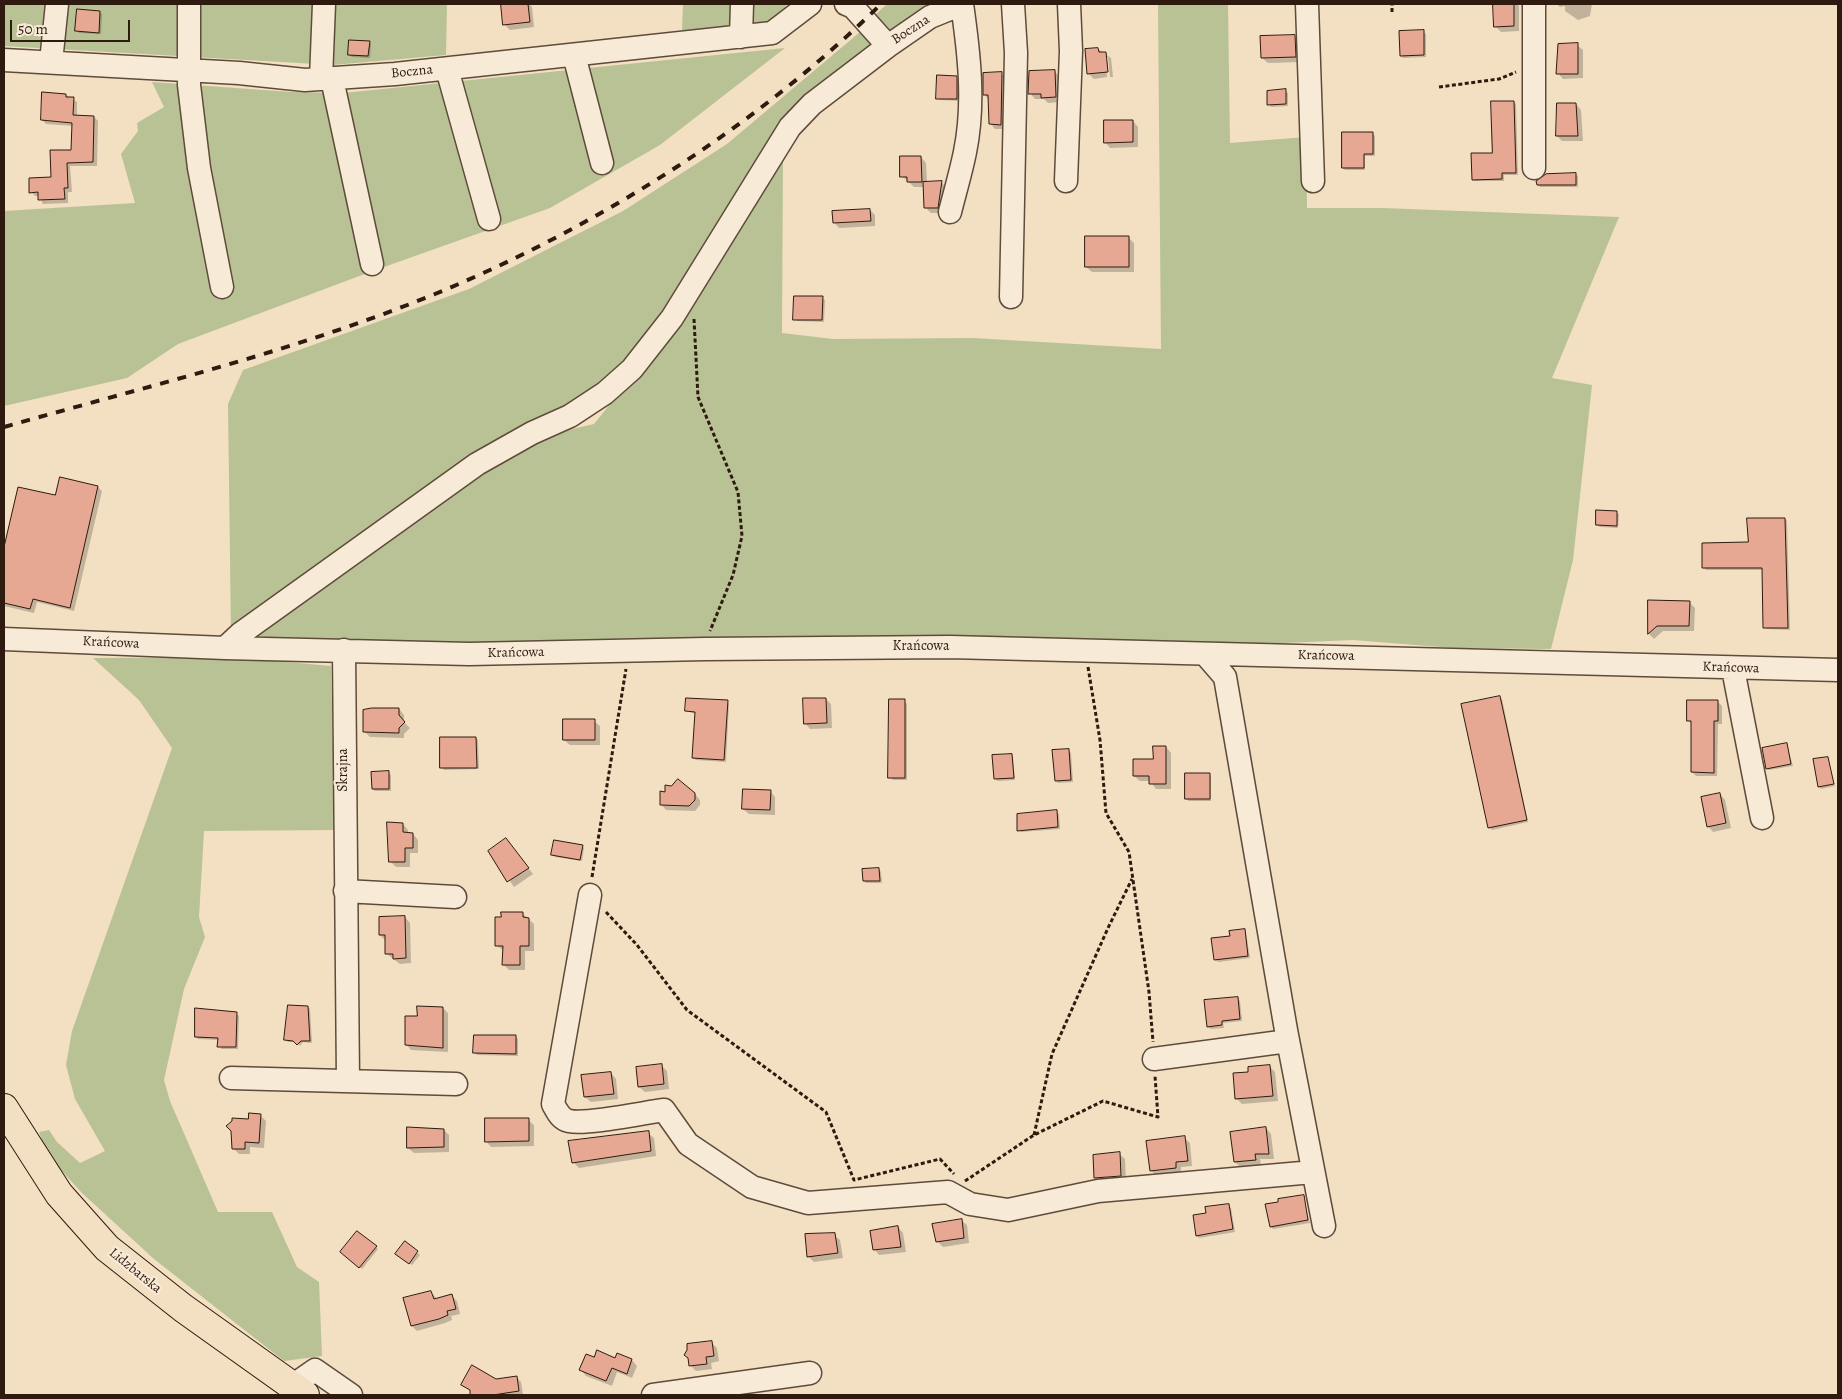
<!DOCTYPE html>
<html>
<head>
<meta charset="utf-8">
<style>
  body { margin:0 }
  #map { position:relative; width:1842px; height:1399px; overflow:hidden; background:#f3dfc2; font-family:Alegreya,serif }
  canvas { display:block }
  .frame { position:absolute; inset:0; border:5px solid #2e1a0e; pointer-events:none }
  .scale { position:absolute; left:10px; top:20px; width:120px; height:22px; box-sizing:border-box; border:2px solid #2e1a0e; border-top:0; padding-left:6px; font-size:15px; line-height:18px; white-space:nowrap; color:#2e1a0e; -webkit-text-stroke:4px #f7ead7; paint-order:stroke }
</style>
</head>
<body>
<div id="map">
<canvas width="1842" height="1399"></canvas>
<div class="frame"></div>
<div class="scale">50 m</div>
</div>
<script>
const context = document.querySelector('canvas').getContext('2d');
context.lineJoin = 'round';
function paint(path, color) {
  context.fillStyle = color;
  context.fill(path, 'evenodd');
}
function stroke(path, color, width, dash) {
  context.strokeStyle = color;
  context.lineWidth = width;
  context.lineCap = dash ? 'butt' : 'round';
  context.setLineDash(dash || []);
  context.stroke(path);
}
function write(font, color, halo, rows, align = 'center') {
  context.font = font + ' Alegreya,serif';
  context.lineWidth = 4.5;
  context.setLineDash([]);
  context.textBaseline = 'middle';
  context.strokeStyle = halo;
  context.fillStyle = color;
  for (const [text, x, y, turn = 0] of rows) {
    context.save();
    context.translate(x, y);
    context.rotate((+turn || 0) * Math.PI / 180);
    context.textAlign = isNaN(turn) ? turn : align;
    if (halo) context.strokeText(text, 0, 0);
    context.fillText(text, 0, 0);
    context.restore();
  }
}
paint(new Path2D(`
  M4 4H447L446 55 333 65 4 46Z
  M683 4H787L778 20 682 31Z
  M887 4H941L893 32 875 15Z
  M1158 4H1228L1230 143 1306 137 1307 208H1382L1619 217 1552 378 1592 385 1573 560 1551 649 1453 648 1353 640 1260 644 517 645 251 638 517 449 568 430 594 424 653 351 783 153 782 333 833 339 973 338 1161 349Z
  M860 32 872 44 802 106 629 365 231 634 228 404 243 370 469 289 623 211 727 144Z
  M785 48 660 145 550 208 370 272 178 344 127 378 4 406V211L135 203 121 154 138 131 137 123 164 107 152 82 291 92 343 93Z
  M232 657 331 666 335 830 204 831 199 917 205 937 184 989 164 1080 170 1101 218 1212H272L297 1267 319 1282 322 1356 284 1361 154 1259 82 1193 47 1155 39 1132 49 1130 57 1142 80 1163 105 1151 75 1099 66 1065 72 1031 172 748 139 700 93 658Z`), '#b9c295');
paint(new Path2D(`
  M502 4H529L532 7 534 27 510 30 504 24Z
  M1495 4H1517L1519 6V31L1501 32 1495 26Z
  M1557 4H1592L1590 16 1578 20 1565 11V6L1560 7Z
  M100 12 102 14 101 34 79 33 77 30Z
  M1423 32 1426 34V57L1403 58 1401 56Z
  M1294 36 1300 41 1301 62 1268 63 1262 58Z
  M369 42 371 44 370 58 352 57 349 55Z
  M1577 45 1583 50V78L1563 79 1558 73Z
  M1098 49 1111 58 1113 77H1110L1108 57H1105L1107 77 1094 79 1088 73Z
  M1054 71 1060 77 1061 102 1048 103 1044 99H1035L1030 93Z
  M984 74H1002L1007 78 1005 129H995L991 124 989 100 985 95Z
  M956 77 958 80 959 101 940 100 938 98Z
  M1285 91 1288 93V106L1271 107 1269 104Z
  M66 95 77 102V116L94 117 98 121 97 166H70L72 192H68V203L43 204 39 196H35L31 192 52 178 72 151 74 126 46 124 42 120Z
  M1514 102 1516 104 1518 175H1504V181H1475L1473 179 1493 154Z
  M1576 104 1581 110 1583 141H1562L1557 136Z
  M1133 121 1138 127V147L1110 148 1105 142Z
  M1372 133 1375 136V156H1365V170H1345L1343 168Z
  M921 157 926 163 927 183H942L947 188 943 213H931L926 208 924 187H914L902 176Z
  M1575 174 1578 176V187H1540L1538 185Z
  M870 210 875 215V226L839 228 834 222Z
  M1128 237 1134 243V272H1092L1086 267Z
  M822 298 825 300 824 322 797 321 795 319Z
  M98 487 102 491 74 611 37 602 34 613 4 606V552L19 488 56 497Z
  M1616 512 1619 514 1618 528 1600 527 1597 525Z
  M1785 519 1787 521 1790 630 1767 629 1765 627 1764 570H1706L1704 568 1749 544Z
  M1650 602H1689L1695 608 1694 631H1663L1654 639 1649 634Z
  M1499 697 1502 699 1528 822 1492 830 1489 827Z
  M826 699 831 704 832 728 810 729 805 723Z
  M904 700 907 704V780H893L890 777Z
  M727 701 729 704 726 762 696 760 693 758 696 714 686 711Z
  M1718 702 1722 706V724H1718L1717 776H1696L1692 772V724L1688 720Z
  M399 709 404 715V722L410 728 404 734V738L370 737 364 731Z
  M594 721 600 726V745H570L564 740Z
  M476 738 478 740 479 769 444 770 442 768Z
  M1787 745 1793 766 1769 770 1767 768Z
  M1166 747 1171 753V789H1156L1150 781H1140L1134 776 1155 760Z
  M1069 751 1071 753 1073 782 1058 783 1056 781Z
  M1011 755 1013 757 1015 780 998 781 995 779Z
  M1828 758 1835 786 1821 789 1819 787Z
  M389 773 391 775V791H375L373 789Z
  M1209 774 1211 776V801H1189L1186 799Z
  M770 791 775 797V815L749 814 743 809Z
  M695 794 700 800V805L695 811 666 810 661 804Z
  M1720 794 1725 800 1731 828 1713 832 1708 826Z
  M1057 812 1059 814 1060 829 1021 832 1019 830Z
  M403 824 408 830V834H413L418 840V853H410V867H396L390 861Z
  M506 839 533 874 514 887 490 851Z
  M582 846 584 848 582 861 555 857 552 854Z
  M879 869 881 872 882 883H866L864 881Z
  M523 914 534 924V951H525V970H509L504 965V951L496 945Z
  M405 917 410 923 411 963 400 964 387 954 385 940 380 935Z
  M1244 931 1246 933 1250 958 1218 962 1215 959 1231 937Z
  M1237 998 1240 1001 1242 1021 1223 1023 1224 1028 1211 1029 1208 1027Z
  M308 1007 310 1009 312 1043 303 1042 300 1046 297 1042H288L286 1040Z
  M443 1008 448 1013V1052L411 1050 406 1044 418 1017Z
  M236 1013 239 1016 238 1049H221L219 1040 198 1039 196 1037Z
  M516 1037 518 1039V1056L477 1055 475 1053Z
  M661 1065 667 1071 669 1089 645 1092 639 1087Z
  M1270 1067 1275 1072 1278 1101 1242 1104 1236 1098 1249 1073Z
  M611 1073 616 1079 618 1099 591 1102 585 1097Z
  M260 1115 266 1121 264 1148 250 1147V1154H239L233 1148 250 1120Z
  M528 1120 534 1125V1146L491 1147 486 1141Z
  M1266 1128 1271 1134 1274 1159H1260L1261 1165 1240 1167 1235 1162Z
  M444 1130 449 1135V1152L414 1153 408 1148Z
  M648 1133 654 1138 656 1156 579 1168 573 1162Z
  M1184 1138 1190 1143 1192 1166 1181 1167V1173L1156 1176 1151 1170Z
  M1119 1154 1125 1159 1126 1181 1100 1183 1095 1178Z
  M1303 1196 1310 1223 1273 1229 1271 1227Z
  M1228 1205 1231 1208 1235 1232 1199 1238 1197 1236 1207 1214Z
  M961 1220 967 1225 969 1243 943 1247 937 1241Z
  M898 1227 903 1233 906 1252 879 1255 874 1249Z
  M834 1235 840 1240 843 1258 814 1262 808 1256Z
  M405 1243 420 1255 412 1265 399 1256Z
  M376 1247 378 1249 362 1269 343 1255Z
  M431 1292 437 1299 452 1296 457 1301 460 1314 451 1316 452 1320 445 1323 417 1331 412 1326 405 1299Z
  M712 1343 717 1348 719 1361 711 1363 712 1369 696 1371 690 1365Z
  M618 1354 632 1360 637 1366 632 1378 617 1372 612 1386 586 1376 581 1370 595 1359 615 1360Z
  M517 1378 521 1382 523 1395H472L471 1391 463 1384Z`), '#0003');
const building = new Path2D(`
  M501 4H528L530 22 503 25Z
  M1493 4H1514V26L1494 27Z
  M77 9 100 11 99 33 75 31Z
  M1424 30V55L1400 56 1399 31Z
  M1295 35 1296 57 1261 58 1260 36Z
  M349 40 370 41 368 56 348 55Z
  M1578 43V74H1556L1558 44Z
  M1098 48 1099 52H1106L1108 72 1087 74 1085 49Z
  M1055 70 1056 97 1041 98V94H1028L1029 71Z
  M1002 72 1001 125 989 124 988 95H983V73Z
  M937 75 957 76V99H936Z
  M1286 89V104L1267 105V91Z
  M42 92 66 94V97H74L73 115 94 116 93 162 67 163 68 188H64L65 199 38 200V192L29 193V178L51 177 50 150H71L72 123 41 120Z
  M1491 101H1514L1516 173H1502V179L1472 180 1471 153H1492Z
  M1557 103H1576L1578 136H1556Z
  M1104 120H1133V142L1104 143Z
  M1342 132H1373V154H1364V168H1342Z
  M900 156H921L922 182H907V177H900Z
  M1576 173V185H1537L1536 181 1546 174Z
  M942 181 938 208H924L923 182Z
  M870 209 871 221 833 223 832 211Z
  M1085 236H1129V267H1085Z
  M794 296H823L822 320H793Z
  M60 477 98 486 70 608 33 599 30 609 4 603V547L18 487 55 495Z
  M1596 510 1617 511V526L1596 525Z
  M1747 518H1785L1788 628H1763L1762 568H1702V543L1748 542Z
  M1648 600 1690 601 1689 626H1657L1648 634Z
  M1500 696 1527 820 1488 828 1461 704Z
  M686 698 728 700 724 760 692 758 695 712 685 711Z
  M803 698H826L827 723 804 724Z
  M889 699H905V778H888Z
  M1687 700H1718V721H1714V773L1691 772V721H1687Z
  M372 708H399V715L405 722 399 728V733L363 732V710Z
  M563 719H595V740H563Z
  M440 737H476L477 768H440Z
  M1787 743 1791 764 1766 769 1762 748Z
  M1153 746H1166V784H1149V776H1133V759H1153Z
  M1069 749 1071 780 1055 781 1052 750Z
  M1012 754 1014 778 994 779 992 755Z
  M1828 757 1834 784 1818 787 1813 759Z
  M389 771V789H372L371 772Z
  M1185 773H1210V799H1185Z
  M678 779 695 793V800L689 806 660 805V791L665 792V785L671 786Z
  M743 789 771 790 770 810 742 809Z
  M1720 793 1726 823 1707 827 1701 797Z
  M1057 810 1058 827 1017 831V814Z
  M387 822 403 823V832L413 833V848H405V862H389Z
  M506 838 529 868 507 882 488 851Z
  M554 840 583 845 580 860 551 855Z
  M879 868 880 881H863L862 869Z
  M501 912H523V917L529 918V946H520V965H502L503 946H495V917H501Z
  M405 916 406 958 393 959V954H385V935H379V917Z
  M1245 929 1248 956 1214 960 1211 938 1230 936 1229 931Z
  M1238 997 1240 1019 1222 1021V1025L1207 1027 1204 1000Z
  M288 1005 308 1006 310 1041H301L297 1045 293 1041 284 1040Z
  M417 1006 443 1007V1048L405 1045V1016H417Z
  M195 1008 237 1012 236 1047H217L218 1038 195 1037Z
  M474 1035H516V1054L473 1053Z
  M662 1064 664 1084 638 1087 636 1067Z
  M1270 1065 1273 1096 1235 1099 1233 1073 1248 1072V1067Z
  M611 1072 614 1094 584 1097 581 1075Z
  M249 1113 261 1114 259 1143 245 1142V1149H232L231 1131 226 1126 232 1121V1118L248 1119Z
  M485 1118H529V1141L485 1142Z
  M407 1127 444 1129V1147L407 1148Z
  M1266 1127 1269 1154H1255L1256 1160 1234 1162 1230 1132Z
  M649 1131 651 1151 572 1163 568 1141Z
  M1185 1136 1188 1161 1176 1162V1168L1150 1171 1146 1141Z
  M1120 1152 1121 1176 1094 1178 1093 1155Z
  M1304 1195 1308 1220 1270 1227 1265 1204 1278 1202V1199Z
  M1229 1204 1233 1229 1196 1236 1193 1215 1206 1213 1205 1207Z
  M962 1219 964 1238 936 1242 932 1224Z
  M898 1226 901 1247 873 1250 870 1231Z
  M357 1231 377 1246 359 1268 340 1252Z
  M835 1233 838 1253 807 1257 805 1234Z
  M405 1241 418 1251 409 1264 395 1254Z
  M431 1291 434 1299 452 1294 456 1309 447 1311 448 1315 439 1319 411 1326 403 1298Z
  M712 1341 714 1356 706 1357 707 1364 689 1366 688 1358 684 1355 687 1350V1344Z
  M597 1350 615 1358 617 1353 632 1359 627 1374 612 1368 606 1381 579 1370 586 1354 594 1357Z
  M472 1365 496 1379 517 1376 519 1391 493 1395H470V1390L461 1385Z`);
paint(building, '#e6a892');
stroke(building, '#2e1a0e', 1);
const minor = new Path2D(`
  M189 4V85L199 168 222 287
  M846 4 853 7 888 46 930 17 962 4
  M1307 4 1313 181
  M1534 4V168
  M741 37 742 4
  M574 55 602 163
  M4 60 239 73 305 80 395 74 772 33 810 4
  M51 62 57 4
  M447 69 489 219
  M321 79 324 4
  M332 79 372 264
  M1066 181 1071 51 1069 4
  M950 212C955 192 961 172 965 152 975 103 969 53 962 4
  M1011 297 1016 53 1013 4
  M4 639 225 648 469 654 705 649 950 647 1838 670
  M225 648 240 634 477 464 532 433 570 416 605 393 632 369 672 318 790 127 812 104 888 46
  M344 650 348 1081
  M1205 654 1225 677 1286 1030 1324 1226
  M1733 669 1762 818
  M345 891 455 897
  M590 895 553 1104C557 1111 560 1119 569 1121 587 1125 642 1113 664 1110L688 1144 752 1187 808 1203 948 1192 970 1204 1008 1210 1098 1191 1313 1172
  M1154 1059 1288 1041
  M231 1078 456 1084
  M292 1386 315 1370 351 1395
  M653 1395 810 1373`);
const major = new Path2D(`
  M4 1108 59 1194 107 1248 183 1308 305 1395`);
stroke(minor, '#5f4b3b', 25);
stroke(major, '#2e1a0e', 30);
stroke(new Path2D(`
  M1392 12V4
  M1439 87 1499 79 1516 72
  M694 319 698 397 738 492 742 536 733 575 710 631
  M1088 667 1100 740 1106 813 1129 852 1149 992 1153 1042
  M592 877 626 669
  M606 912 637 945 687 1010 826 1112 854 1180 940 1159 954 1174
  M1034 1135 1052 1054 1108 928 1132 879
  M965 1181 1034 1135 1103 1101 1158 1117 1155 1076`), '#2e1a0e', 3, [4, 2.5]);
stroke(minor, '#f7ead7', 22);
stroke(major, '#f3dfc2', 28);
stroke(new Path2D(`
  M4 427C148 386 296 351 435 294 597 227 756 127 881 4`), '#2e1a0e', 4, [9, 9]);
write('14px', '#2e1a0e', '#f7ead7', [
  ["Boczna",911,30,-33],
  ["Boczna",412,72,-6],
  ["Krańcowa",111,643,3],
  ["Krańcowa",921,647],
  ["Krańcowa",516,653,-1],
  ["Krańcowa",1326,656,1],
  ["Krańcowa",1731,668,2],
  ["Skrajna",344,770,-90],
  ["Lidzbarska",135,1271,39]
]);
</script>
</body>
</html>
